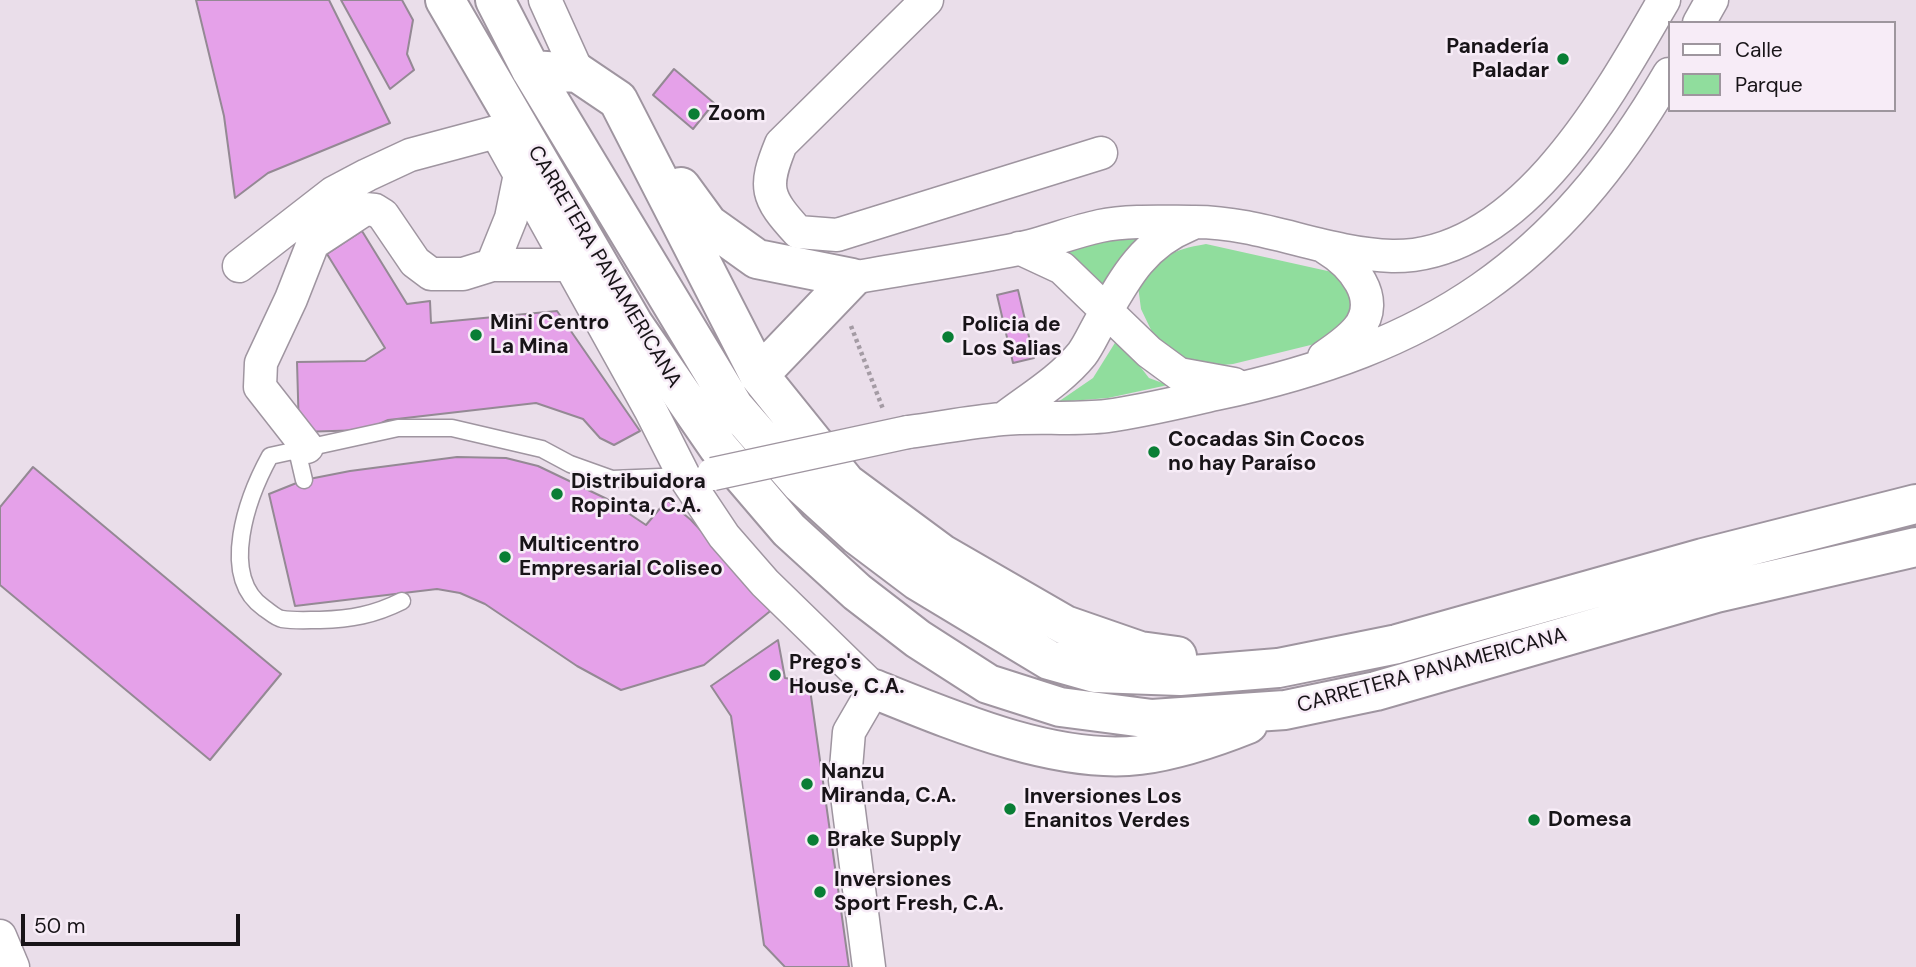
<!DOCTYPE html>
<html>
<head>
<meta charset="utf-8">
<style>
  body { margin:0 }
  #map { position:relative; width:1916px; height:967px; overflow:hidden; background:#eadeea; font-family:"DM Sans",sans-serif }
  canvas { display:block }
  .legend { position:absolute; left:1668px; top:21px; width:228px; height:91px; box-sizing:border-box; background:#f7ecf7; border:2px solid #9e969e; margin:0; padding:9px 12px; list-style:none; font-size:21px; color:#181418 }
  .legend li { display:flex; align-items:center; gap:14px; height:35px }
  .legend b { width:35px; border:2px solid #9e969e }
  .scale { position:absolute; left:21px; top:914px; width:219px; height:32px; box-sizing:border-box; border:4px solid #181418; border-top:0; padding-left:9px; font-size:21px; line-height:24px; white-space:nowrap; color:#181418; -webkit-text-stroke:5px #f7ecf7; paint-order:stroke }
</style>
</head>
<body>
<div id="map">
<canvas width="1916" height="967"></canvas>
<ul class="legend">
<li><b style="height:9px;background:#fff"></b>Calle</li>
<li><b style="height:19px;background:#90dd9d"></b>Parque</li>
</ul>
<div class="scale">50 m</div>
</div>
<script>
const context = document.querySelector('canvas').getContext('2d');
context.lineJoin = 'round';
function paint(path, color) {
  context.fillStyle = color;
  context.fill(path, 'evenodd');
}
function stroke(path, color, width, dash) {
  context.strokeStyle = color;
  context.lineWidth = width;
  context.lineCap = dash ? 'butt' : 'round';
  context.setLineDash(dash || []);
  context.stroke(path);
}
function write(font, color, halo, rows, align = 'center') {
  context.font = font + ' "DM Sans",sans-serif';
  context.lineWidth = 5;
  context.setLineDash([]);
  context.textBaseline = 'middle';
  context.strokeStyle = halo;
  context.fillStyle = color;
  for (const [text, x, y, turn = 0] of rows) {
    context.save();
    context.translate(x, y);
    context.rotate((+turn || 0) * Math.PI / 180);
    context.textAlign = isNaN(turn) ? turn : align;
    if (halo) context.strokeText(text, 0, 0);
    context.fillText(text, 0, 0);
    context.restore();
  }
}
paint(new Path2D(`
  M1141 238 1105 292C1091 274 1079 262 1058 252L1101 242Z
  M1206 244 1332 272C1347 286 1352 295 1352 316L1331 340 1233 364 1203 367 1176 357 1153 334 1141 309 1138 286C1159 257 1171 250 1206 244Z
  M1118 338 1149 378 1168 385 1108 398 1058 402 1093 378Z`), '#90dd9d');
const building = new Path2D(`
  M196 0H329L390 123 268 173 235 198 224 116Z
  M341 0H402L413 20 407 54 414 70 390 89Z
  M674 69 714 103 693 129 653 95Z
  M362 231 407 304 430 301 431 323 557 311 640 431 614 445 600 438 583 419 536 403 388 420 366 430 299 432 297 362 365 361 385 348 327 254Z
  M1018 290 1034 358 1013 363 997 295Z
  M457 457 506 458 538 466 607 499 646 525 667 500 691 520 774 608 704 665 621 690 577 666 485 604 460 593 437 589 295 606 269 494 304 480 350 471Z
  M33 467 281 674 210 760 0 585V507Z
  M778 640 785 678 809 682 849 967H785L764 945 731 716 711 686Z`);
paint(building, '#e5a1e9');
stroke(building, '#948994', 2);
const service = new Path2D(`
  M297 450 304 480
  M402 601C374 615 351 619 320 620 308 620 294 621 282 619 276 618 270 612 264 608 218 576 248 496 270 456L398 428H452L542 449 570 464 612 479 684 476`);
const minor = new Path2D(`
  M545 0 578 73
  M927 0 781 144C763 188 766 197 798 232L837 235 1101 153
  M1699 23 1712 0
  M1019 248 1062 268 1149 352 1179 374 1234 384
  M492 265H570
  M239 266 333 193 367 175 410 155 496 132 651 411 684 476 724 536 765 583 874 689 849 732 845 780 869 967
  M852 278C907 268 964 260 1018 249 1046 243 1072 232 1100 226 1129 220 1165 222 1195 222 1262 222 1325 254 1392 256 1520 258 1608 97 1664 0
  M1324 357C1336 349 1349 340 1358 329 1383 298 1351 263 1326 248
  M1003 419C1029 399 1061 380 1082 354 1088 346 1093 335 1098 326 1123 282 1140 245 1189 225
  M908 432C939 428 970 422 1002 419 1037 416 1073 420 1107 416 1144 411 1180 402 1216 394 1431 348 1557 266 1669 74
  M307 447 260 387 261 363 291 299 313 243 365 209 375 210 383 215 415 262 431 274H463L492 265 511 218 520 174
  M0 936 13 967`);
const primary = new Path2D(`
  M445 0 634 325 718 447 789 530 857 592 918 639 988 684 1060 707 1152 719 1285 710 1376 691 1716 593 1916 547
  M495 0 531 70 734 407 801 484 857 535 918 581 1049 660 1095 673 1180 676 1278 668 1397 644 1703 558 1916 504
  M531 70 578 73 618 100 759 375 846 483 942 554 1065 625 1140 651 1177 656
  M681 187 708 224 757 259 852 278 759 375
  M874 689C951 720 1056 765 1140 755 1178 750 1213 738 1248 724`);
stroke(service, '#9f95a0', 19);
stroke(minor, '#9f95a0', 35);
stroke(primary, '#9f95a0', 42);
stroke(new Path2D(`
  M851 326 883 409`), '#a49ba4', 4.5, [3.5, 3.5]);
stroke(service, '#fff', 16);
stroke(minor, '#fff', 32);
stroke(primary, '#fff', 38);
const minorBridge = new Path2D(`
  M713 474 908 432`);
stroke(minorBridge, '#9f95a0', 35, []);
stroke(minorBridge, '#fff', 32);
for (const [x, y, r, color] of [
  [1563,59,7,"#097e35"],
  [694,114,7,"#097e35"],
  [476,335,7,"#097e35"],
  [948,337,7,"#097e35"],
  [1154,452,7,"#097e35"],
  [557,494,7,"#097e35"],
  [505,557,7,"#097e35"],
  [775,675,7,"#097e35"],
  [807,784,7,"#097e35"],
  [1010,809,7,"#097e35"],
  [1534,820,7,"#097e35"],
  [813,840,7,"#097e35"],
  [820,892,7,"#097e35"]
]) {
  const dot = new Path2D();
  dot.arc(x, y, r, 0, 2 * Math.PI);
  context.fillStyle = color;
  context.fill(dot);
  stroke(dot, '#f7ecf7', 2.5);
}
write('bold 21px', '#181418', '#f7ecf7', [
  ["Panadería",1549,47,"right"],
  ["Paladar",1549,71,"right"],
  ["Zoom",708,114],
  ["Mini Centro",490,323],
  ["La Mina",490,347],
  ["Policia de",962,325],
  ["Los Salias",962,349],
  ["Cocadas Sin Cocos",1168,440],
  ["no hay Paraíso",1168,464],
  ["Distribuidora",571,482],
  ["Ropinta, C.A.",571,506],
  ["Multicentro",519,545],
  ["Empresarial Coliseo",519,569],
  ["Prego's",789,663],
  ["House, C.A.",789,687],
  ["Nanzu",821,772],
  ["Miranda, C.A.",821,796],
  ["Inversiones Los",1024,797],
  ["Enanitos Verdes",1024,821],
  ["Domesa",1548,820],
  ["Brake Supply",827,840],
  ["Inversiones",834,880],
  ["Sport Fresh, C.A.",834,904]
], 'left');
write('21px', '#181418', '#f7ecf7', [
  ["CARRETERA PANAMERICANA",604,267,59],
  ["CARRETERA PANAMERICANA",1432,671,-15]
]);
</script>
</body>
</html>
